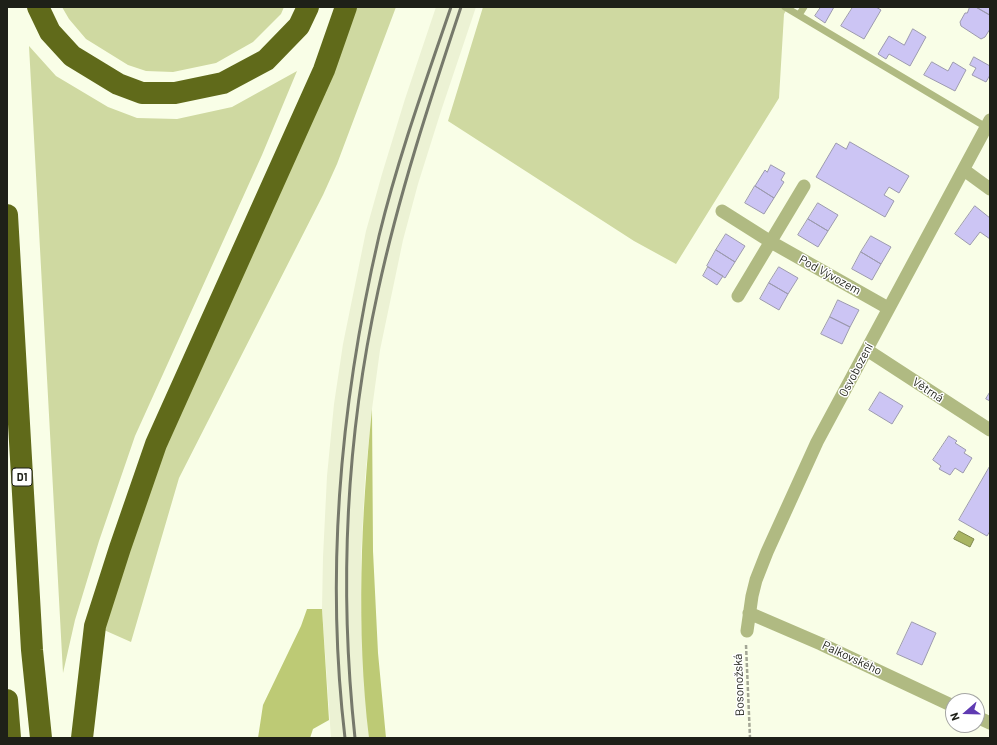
<!DOCTYPE html>
<html>
<head>
<meta charset="utf-8">
<style>
  body { margin:0 }
  #map { position:relative; width:997px; height:745px; overflow:hidden; background:#f9fee7; font-family:Barlow,sans-serif }
  canvas { display:block }
  .frame { position:absolute; inset:0; border:8px solid #1e2018; pointer-events:none }
  .north { position:absolute; left:945px; top:693px; width:40px; height:40px; box-sizing:border-box; background:#fff; border:1px solid #a5a6a3; border-radius:50%; rotate:250deg; font-size:11px; font-weight:700; line-height:16px; text-align:center; color:#1e2018 }
  .north::after { content:''; display:block; margin:auto; width:14px; height:18px; background:#5f3ab2; clip-path:polygon(50% 0,100% 100%,50% 72%,0 100%) }
</style>
</head>
<body>
<div id="map">
<canvas width="997" height="745"></canvas>
<div class="frame"></div>
<div class="north">N</div>
</div>
<script>
const context = document.querySelector('canvas').getContext('2d');
context.lineJoin = 'round';
function paint(path, color) {
  context.fillStyle = color;
  context.fill(path, 'evenodd');
}
function stroke(path, color, width, dash) {
  context.strokeStyle = color;
  context.lineWidth = width;
  context.lineCap = dash ? 'butt' : 'round';
  context.setLineDash(dash || []);
  context.stroke(path);
}
function write(font, color, halo, rows, align = 'center') {
  context.font = font + ' Barlow,sans-serif';
  context.lineWidth = 3;
  context.setLineDash([]);
  context.textBaseline = 'middle';
  context.strokeStyle = halo;
  context.fillStyle = color;
  for (const [text, x, y, turn = 0] of rows) {
    context.save();
    context.translate(x, y);
    context.rotate((+turn || 0) * Math.PI / 180);
    context.textAlign = isNaN(turn) ? turn : align;
    if (halo) context.strokeText(text, 0, 0);
    context.fillText(text, 0, 0);
    context.restore();
  }
}
paint(new Path2D(`
  M436 7H476L441 111 418 184 403 240 380 350 372 409 365 479 361 558V609L363 660 369 738H331L322 609 323 557 327 476 334 404 343 344 366 231 382 174 405 99Z`), '#ecf2d4');
paint(new Path2D(`
  M62 7H284L281 14 253 42 216 63 173 72 146 71 128 65 86 39 69 19Z
  M346 7H396L337 164 323 195 179 478 131 642 95 626 120 548Z
  M483 7H788L784 14 779 98 676 264 634 241 448 121Z
  M29 46 56 76 108 107 137 118 177 119 232 107 297 71 262 155 135 436 99 541 75 620 63 673Z`), '#cfd9a1');
paint(new Path2D(`
  M372 409 373 551 378 653 386 738H369C356 628 361 518 372 409Z
  M307 609H322L329 720 313 729 310 738H258L263 705 301 626Z`), '#bdca75');
const water = new Path2D(`
  M959 531 974 539 970 547 954 539Z`);
paint(water, '#a9b562');
stroke(water, '#7f884c', 1);
const building = new Path2D(`
  M821 7H834L825 23 815 16Z
  M853 7H876L881 10 864 39 841 26Z
  M970 7H976L990 15V29L985 37 981 39 961 26 960 22 965 13H967Z
  M976 7H990V15Z
  M913 29 926 37 910 66 889 54 886 59 878 54 889 36 904 45Z
  M974 57 990 66V75L986 82 972 75 976 68 970 65Z
  M932 62 948 71 953 62 966 70 955 91 924 75Z
  M850 142 909 176 899 193 889 187 884 195 894 201 885 217 816 177 836 143 846 149Z
  M771 165 785 173 781 180 784 182 774 198 755 186 765 170 767 172Z
  M755 186 774 198 764 214 745 203Z
  M818 203 838 215 828 231 808 219Z
  M975 206 990 218V239L980 232 970 245 955 234Z
  M808 219 828 231 818 247 798 235Z
  M726 234 745 246 735 262 716 250Z
  M871 236 891 247 881 264 861 252Z
  M716 250 735 262 725 278 707 266Z
  M861 252 881 264 872 280 852 269Z
  M708 267 723 276 717 285 703 276Z
  M779 267 798 278 788 294 769 283Z
  M769 283 788 294 779 310 760 299Z
  M838 300 859 310 850 327 830 317Z
  M830 317 850 327 842 344 821 334Z
  M880 392 903 406 892 424 869 410Z
  M990 392V401L986 399Z
  M949 436 957 441 955 443 966 450 964 453 972 458 963 473 955 468 950 475 939 469 941 466 933 460Z
  M990 466V531L987 536 959 520Z
  M912 622 936 633 922 665 897 654Z`);
paint(building, '#ccc5f4');
stroke(building, '#9c9aae', 1);
stroke(new Path2D(`
  M746 645 750 738`), '#a3a695', 2.5, [4, 2]);
stroke(new Path2D(`
  M785 7 986 127
  M799 15 804 7`), '#b0ba82', 7);
stroke(new Path2D(`
  M964 170 990 189
  M722 211 771 242 888 308
  M738 296 804 186
  M867 350 990 430
  M749 613 821 644 953 706
  M747 631 752 596 756 580 767 552 817 442 990 120
  M977 717 990 723`), '#b0ba82', 13);
stroke(new Path2D(`
  M38 7 50 32 72 56 118 84 142 93H175L223 83 266 60 299 26 308 7
  M7 215 32 650 41 738
  M7 700 10 738
  M82 738 95 626 120 548 156 444 324 70 346 7`), '#606a1a', 22);
stroke(new Path2D(`
  M345 738C325 570 341 400 379 236 398 158 425 83 451 7
  M355 738C339 589 346 437 378 291 399 194 430 100 461 7`), '#76796b', 3);
for (const [x, y, w] of [
  [22,477,20]
]) {
  const box = new Path2D();
  box.roundRect(x - w / 2, y - 9, w, 18, 3);
  context.fillStyle = '#fff';
  context.fill(box);
  stroke(box, '#1e2018', 1);
}
write('bold 11px', '#1e2018', null, [
  ["D1",22,477]
]);
write('12px', '#1e2018', '#fff', [
  ["Pod Vývozem",830,275,29],
  ["Osvobození",856,370,-62],
  ["Větrná",928,390,33],
  ["Palkovského",852,658,25],
  ["Bosonožská",739,685,-92]
]);
</script>
</body>
</html>
